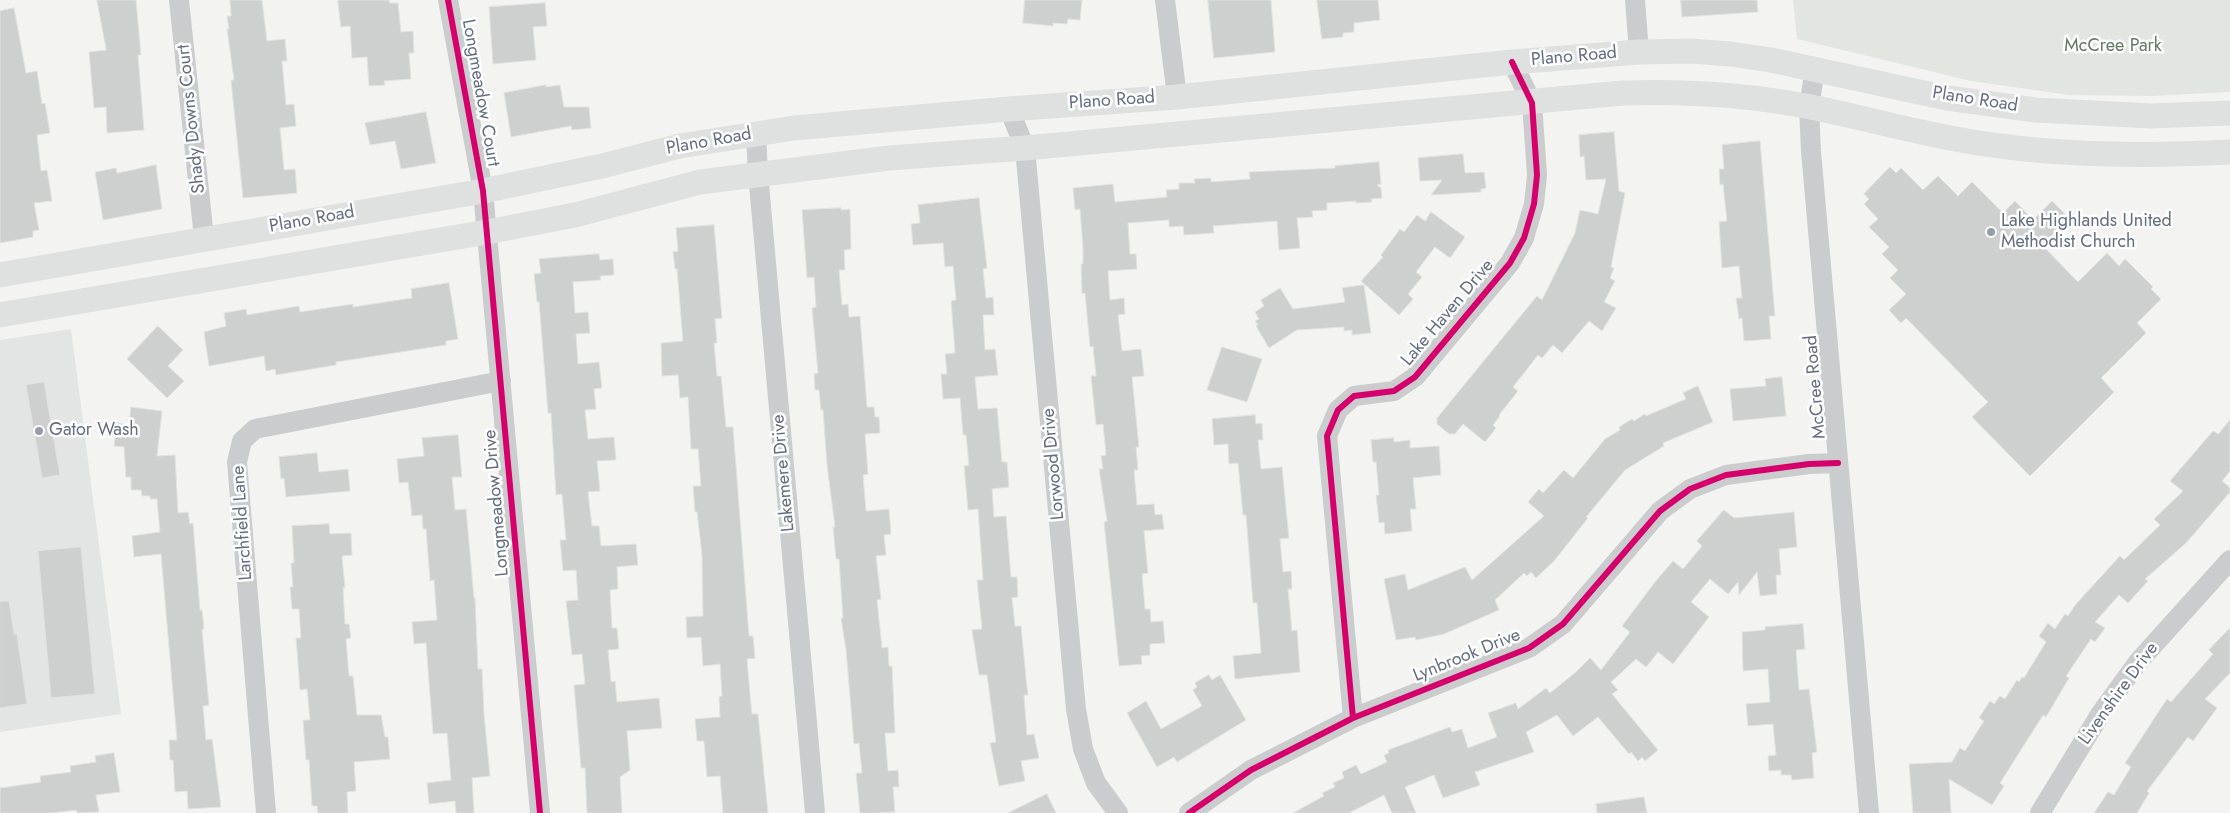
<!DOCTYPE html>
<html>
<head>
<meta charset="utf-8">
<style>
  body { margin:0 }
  canvas { display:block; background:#f3f4f1 }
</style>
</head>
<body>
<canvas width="2230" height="813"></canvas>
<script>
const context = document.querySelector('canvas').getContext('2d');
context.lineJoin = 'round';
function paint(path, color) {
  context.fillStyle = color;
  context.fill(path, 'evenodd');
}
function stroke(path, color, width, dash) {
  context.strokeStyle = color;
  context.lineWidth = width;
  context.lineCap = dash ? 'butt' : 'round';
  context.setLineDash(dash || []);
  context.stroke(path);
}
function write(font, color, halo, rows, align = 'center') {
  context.font = font + ' Jost,sans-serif';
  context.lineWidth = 5;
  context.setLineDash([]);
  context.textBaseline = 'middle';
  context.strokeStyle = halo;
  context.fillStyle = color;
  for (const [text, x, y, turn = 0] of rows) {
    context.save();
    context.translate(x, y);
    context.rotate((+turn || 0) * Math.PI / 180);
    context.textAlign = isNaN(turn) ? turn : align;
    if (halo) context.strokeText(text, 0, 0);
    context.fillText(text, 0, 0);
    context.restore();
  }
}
paint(new Path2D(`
  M71 329 121 714 0 732V340Z`), '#e3e4e4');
paint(new Path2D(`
  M1793 0H2230V92L2154 96 2069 95 1971 81 1797 39Z`), '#e2e6e0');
const building = new Path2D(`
  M97 0H136L141 55H138L144 130 107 133 106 107 94 108 89 52 106 50Z
  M230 0H262L267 41 285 39 287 61H282L286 105 294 104 296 126 280 128 284 170 295 169 297 193 243 198 231 80H234L227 29H229L227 16H231Z
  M338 0H389L390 3H398L401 32 413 31 414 53H409L411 79 384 81 385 85 369 86 367 57 352 58 350 26 341 27Z
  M1025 0H1082L1080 20 1068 19 1067 24 1053 23V26L1023 23Z
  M1208 0H1271L1275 52 1214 58Z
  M1317 0H1378L1380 20 1354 23V32L1343 33V37L1322 39Z
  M1681 0H1757L1758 12 1682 17Z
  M545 3 547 26 533 27 536 60 493 64 489 7Z
  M14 8 26 73 37 71 42 104 45 103 50 133 37 135 41 171 47 170 52 201 34 203 39 230 33 231V237L0 243V11Z
  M546 85V87L560 85 564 107H589L591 128 572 130 571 126 511 137 504 93Z
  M426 112 436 163 401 169 395 141 370 145 365 123Z
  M1614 132 1619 191 1625 193 1611 267 1614 268 1610 278 1615 281 1604 302 1616 308 1602 331 1589 321 1562 353 1553 345 1542 358 1538 355 1513 387 1518 391 1499 415 1500 416 1493 425 1496 428 1485 442 1463 424 1455 434H1449L1437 424V418L1537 296 1542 300 1575 233 1580 210 1598 214 1606 179 1586 180 1584 156 1580 157 1579 135Z
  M1760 141 1775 316H1769L1771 339 1744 341 1742 318 1739 319 1736 298H1742L1739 266 1722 268 1719 222 1727 221 1723 184 1720 185 1719 169H1724L1722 145Z
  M1463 154 1465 173 1484 172 1486 188 1481 189V192L1431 195 1442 180 1420 181 1418 158Z
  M1379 162 1381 184 1377 185 1381 188 1382 198 1371 199 1372 202 1356 203V201L1327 203V210L1312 211 1313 217 1297 218 1300 248 1279 250 1277 221 1213 226 1214 233 1184 235 1183 226 1169 227V220L1128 223 1130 254H1136L1137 269 1108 271 1110 300 1124 298 1125 314 1118 315 1122 351 1141 349 1144 376 1132 377 1139 447H1136L1138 470H1134L1137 505 1154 504 1155 515 1162 514 1164 529 1144 531 1148 573 1142 574 1145 609H1150L1151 622 1163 621 1165 643 1150 644V655L1141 656 1142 664 1119 666 1104 522 1107 521 1099 469H1103L1101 456 1106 455 1103 424 1096 425 1091 376H1096L1093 346 1090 347 1085 293 1082 294 1081 264H1083V248L1080 209 1075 210 1073 188 1113 184 1115 202 1167 197 1166 190 1179 189V183H1195L1194 179 1211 178V182L1250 179 1249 172 1335 168V166Z
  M156 165 162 209 103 220 95 172 116 168 117 173Z
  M1890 167 1896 173 1901 168 1923 190 1938 176 1958 196 1972 182 2003 213 2015 201 2033 220 2052 201 2069 218 2042 245 2078 282 2107 253 2119 266 2125 259 2153 287 2151 289 2161 299 2137 323 2146 333 2101 378 2114 392 2030 476 1972 417 1988 402 1906 318 1901 323 1889 310 1906 294 1890 278 1898 270 1882 254 1889 247 1869 227 1878 219 1864 204 1869 199 1864 194Z
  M979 198 987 268 983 269 986 298 993 297 994 315H983L985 350 995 349 998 375 975 377 978 409 997 408 1002 462H1007L1009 487 992 489 994 517 1006 516 1011 577H1017L1018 597 1012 598 1015 626H1021L1026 678 1028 695H1024L1027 735 1034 734 1039 758 1021 761 1025 781 999 786 990 743 996 742 987 675H979L972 630 982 629 977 580H983L978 509 968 510 964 466 969 465 966 435H963L960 398 943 399 941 374H947L945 354 955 353 951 301 956 300 953 266 945 267 943 243 913 245 911 224 920 223 918 205Z
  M841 208V210L850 209 851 249 844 250 845 270H839L842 305 848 304 849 317 860 316 867 407H874L875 417H879L880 433 865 434 868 474 863 475 866 511 889 509 891 534 884 535 886 555 876 556 881 599 877 600 882 648 888 647 889 666H892L895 733H885L888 771 898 770 899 787H893L895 812 878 813H860L856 773H862L859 743 854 744 846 650 841 618H843L839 559H836L833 527H835L827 465 823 410H821L819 390H815L814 374 818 373 812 308 816 307 814 277 807 278 802 210Z
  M1431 212 1465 237 1450 258 1435 247 1416 272 1422 277 1408 294 1413 299 1399 315 1361 281 1383 257 1381 255 1400 229 1404 232 1417 215 1425 221Z
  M714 225 722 318 715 319 717 343H714L717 376H721L726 427H733L749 636H753L755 658 747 659 750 694 752 714H758L768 813H723L720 776 707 777 704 741H697L695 719 720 717 719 697 722 696 720 664 703 666 701 637 687 638 686 617 703 616 702 555 697 512H695L693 486H701L698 449H691L688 397 680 398 678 375 662 376 661 343 683 341 677 269H675L673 252 678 251 676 228Z
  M599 254 600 260 613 259 614 275 600 276 601 280 573 282 575 313 588 312 590 333 576 334 578 364 599 362 602 388 594 389 596 409 585 410 588 439 614 437 616 460 597 461 600 491 588 492 592 526H599L601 546 636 544 638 565 617 567 618 589 610 590 612 628H617L619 649 608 650 611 682 615 681 617 702 659 698 662 728 627 731 630 770 620 777 622 813H587L585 768H581L574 685 585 684 582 654 572 655 566 601 578 600 576 570 563 571 560 540H566L562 494 556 495 551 413H548L539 302H537L534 274 541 273 539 259Z
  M449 283 458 339 446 341V345L336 362V365L276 375 275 369 266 371 264 356 209 366 204 332 226 326 224 313 246 309 247 315 299 306 300 312 353 304V307L412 298 411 289Z
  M1364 285 1371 333 1352 335V330L1344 331V327L1297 330 1269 348 1256 326 1258 325 1255 321 1259 319 1255 312 1264 306 1261 300 1280 288 1293 309 1345 302 1342 288Z
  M158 326 183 350 168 366 184 381 167 398 127 359Z
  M1222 347 1262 359 1247 402 1207 390Z
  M1782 377 1786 416 1733 421 1730 389 1766 386 1765 379Z
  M44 382 60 475 42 478 26 385Z
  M1698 386 1713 422 1663 443 1664 446 1625 470 1586 517 1588 518 1554 561 1536 578 1531 572 1527 576 1524 573 1495 600 1499 610 1444 634 1416 640 1415 637 1396 640 1384 579 1405 574 1408 590 1465 567 1472 580 1544 516 1528 502 1539 489 1543 493 1564 470 1573 478 1605 439 1620 430 1619 427 1632 419 1634 421 1645 414 1646 416 1686 399 1683 393Z
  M131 407 162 411 157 456 175 455 178 513 188 512 190 524 193 523 200 610H202L204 629 202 630 209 705 203 706 206 740 212 739 221 807 188 809 187 791 175 792 173 760H170L169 740H177L161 554 134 557 132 536 160 532 157 499H150V496H142L141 490H131V477H126L124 447 114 446 117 423 129 425Z
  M1255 415 1256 424 1262 423 1263 440H1258L1261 469 1282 467 1289 538 1280 539 1283 572 1291 571 1292 589H1288L1292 631 1297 630 1300 672 1235 679 1233 656 1261 653 1257 603H1253L1246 515H1243L1238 463 1229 464 1228 444 1214 445 1212 419Z
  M2230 420V471L2222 481 2230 488V492L2187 542 2145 579 2148 581 2128 603 2119 595 2095 622 2105 628 2095 642 2091 639 2066 676 2069 678 2046 717 2043 715 2000 783 2004 786 1992 805 1949 779 1951 813H1913L1909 764 1952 762 1960 748 1965 751 1984 721 1979 718 1990 701 1994 704 2000 696 2005 699 2017 680 2019 682 2022 677 2024 678 2046 642 2039 636 2048 623 2055 629 2065 614 2068 616 2076 604 2120 556 2124 560 2160 525 2154 519 2183 491 2170 481 2213 431 2218 434Z
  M458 435 462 477H452L455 510 466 509 474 598H475L478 669H482L484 714 490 776 472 778 474 813H456L455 801 429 804 427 783 451 780 447 733 433 734 426 643 414 644 412 622 437 620 434 580 430 581 426 529H423L422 515 412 516 408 482 399 483 397 459 424 456 422 438Z
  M1394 438V442L1410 440V448L1439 446 1441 475 1413 478 1416 509H1410L1412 531 1385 534 1384 522 1379 523 1376 495H1379L1376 462H1373L1371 440Z
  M317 453 319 472 348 469 350 491 286 497 284 478 281 479 279 457Z
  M1724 510 1734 518 1794 512 1797 547 1779 549 1781 575H1776L1777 594 1760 596 1757 572 1739 595 1738 582 1728 594 1710 579 1691 602 1709 617 1673 664 1658 652 1646 667 1636 659 1611 682 1618 690 1612 694 1658 750 1645 761 1642 757 1638 761 1631 752 1629 754 1598 717 1573 736 1557 715 1526 732 1534 752 1475 772 1480 785 1443 798 1434 775 1405 787 1416 813H1392L1384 795 1349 813H1293L1324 796 1322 793 1335 787 1333 783 1344 778 1342 772 1356 765 1361 774 1387 762 1384 755 1389 753 1388 750 1450 727 1452 732 1462 729 1468 748 1497 737 1488 713 1516 703 1518 709 1546 688 1550 693 1576 672 1590 658 1601 670 1630 632 1622 626 1655 582 1673 561 1683 569 1702 546 1697 541Z
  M329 524 330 534 351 533 352 555 342 556 345 588H343L345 624H349L351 638 346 639 349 676H353L357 715H381L385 737H388L390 759 354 762 356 791 347 792 348 813H318L317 806H312L309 760H306L303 720H310L307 689 300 690 296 638H301L299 609H292L290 587H293L291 563H294L292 526Z
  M81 547 95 694 51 698 38 551Z
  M0 601H9L14 634H17L27 704 0 708Z
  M1803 624 1805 649 1796 650 1799 690 1809 689 1817 752 1812 753 1814 778 1792 780 1791 775H1781V770L1769 771 1768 756 1776 755 1773 724 1748 726 1746 704 1770 702 1768 669 1743 671 1742 632 1765 630V627Z
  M2230 628V673L2205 699 2217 708 2193 741 2188 737 2147 791 2149 793 2137 813H2094L2108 792 2114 795 2131 767 2125 763 2167 699 2171 702 2213 654 2209 650Z
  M1209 675 1212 680 1220 675 1246 720 1177 762 1174 757 1157 767 1127 713 1146 701 1161 729 1202 706 1193 690 1197 687 1195 683Z
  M114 753 120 792 96 795 99 812 77 813 76 810 51 813H0V788L41 782 40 776 71 772 70 766 96 762 95 756Z
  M1047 794 1056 813H1008Z
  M1644 797 1647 813H1597L1596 804Z`);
paint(building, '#ced0d0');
stroke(building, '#e2e3e1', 1);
stroke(new Path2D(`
  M179 0 204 238
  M448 0 483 191 540 813
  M1165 0 1177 97
  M1635 0 1639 52
  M1815 69 1809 107 1811 151 1869 813
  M1009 109 1025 148 1076 709 1083 749 1096 783 1118 813
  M756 134 758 173 815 813
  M1353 718 1327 436 1338 410 1354 396 1394 391 1415 377 1510 263 1524 238 1534 204 1537 175 1532 103 1512 62
  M266 813 237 462 242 441 255 429 501 381
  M1189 813 1251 770 1353 718 1529 648 1563 624 1660 511 1690 489 1726 475 1809 464 1838 463
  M2040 813 2101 713 2138 662 2230 560`), '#cbcccd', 20);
stroke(new Path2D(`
  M0 275 483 191 602 166 680 146 794 128 1009 109 1177 97 1512 62 1639 52 1691 51 1730 54 1771 60 1947 98 2036 110 2151 116 2230 113
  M0 315 487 232 575 215 700 182 889 158 1025 148 1623 93C1686 91 1750 95 1811 107 1874 120 1936 138 2000 146 2076 156 2153 156 2230 152`), '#dfe0e0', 25);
stroke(new Path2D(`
  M448 0 483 191 540 813
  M1353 718 1327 436 1338 410 1354 396 1394 391 1415 377 1510 263 1524 238 1534 204 1537 175 1532 103 1512 62
  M1189 813 1251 770 1353 718 1529 648 1563 624 1660 511 1690 489 1726 475 1809 464 1838 463`), '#d6006c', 6);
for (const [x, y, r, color] of [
  [1991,232,5,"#959da9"],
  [39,431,5,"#959da9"]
]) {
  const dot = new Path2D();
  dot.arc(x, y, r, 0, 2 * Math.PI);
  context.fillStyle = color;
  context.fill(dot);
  stroke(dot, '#fff', 2);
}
write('18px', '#627962', '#fff', [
  ["McCree Park",2113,47]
]);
write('18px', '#636e82', '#fff', [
  ["Plano Road",1574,57,-5],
  ["Longmeadow Court",480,93,80],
  ["Plano Road",1975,100,9],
  ["Plano Road",1112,101,-4],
  ["Shady Downs Court",192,119,-96],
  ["Plano Road",709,142,-10],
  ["Plano Road",312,220,-10],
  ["Lake Haven Drive",1448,313,-50],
  ["McCree Road",1816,387,-95],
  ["Lorwood Drive",1054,464,-95],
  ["Lakemere Drive",784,473,-95],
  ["Longmeadow Drive",497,503,-95],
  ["Larchfield Lane",243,523,-94],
  ["Lynbrook Drive",1467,656,-22],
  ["Livenshire Drive",2119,694,-54]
]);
write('18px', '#636e82', '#fff', [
  ["Lake Highlands United",2001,222],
  ["Methodist Church",2001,243],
  ["Gator Wash",49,431]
], 'left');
</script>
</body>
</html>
